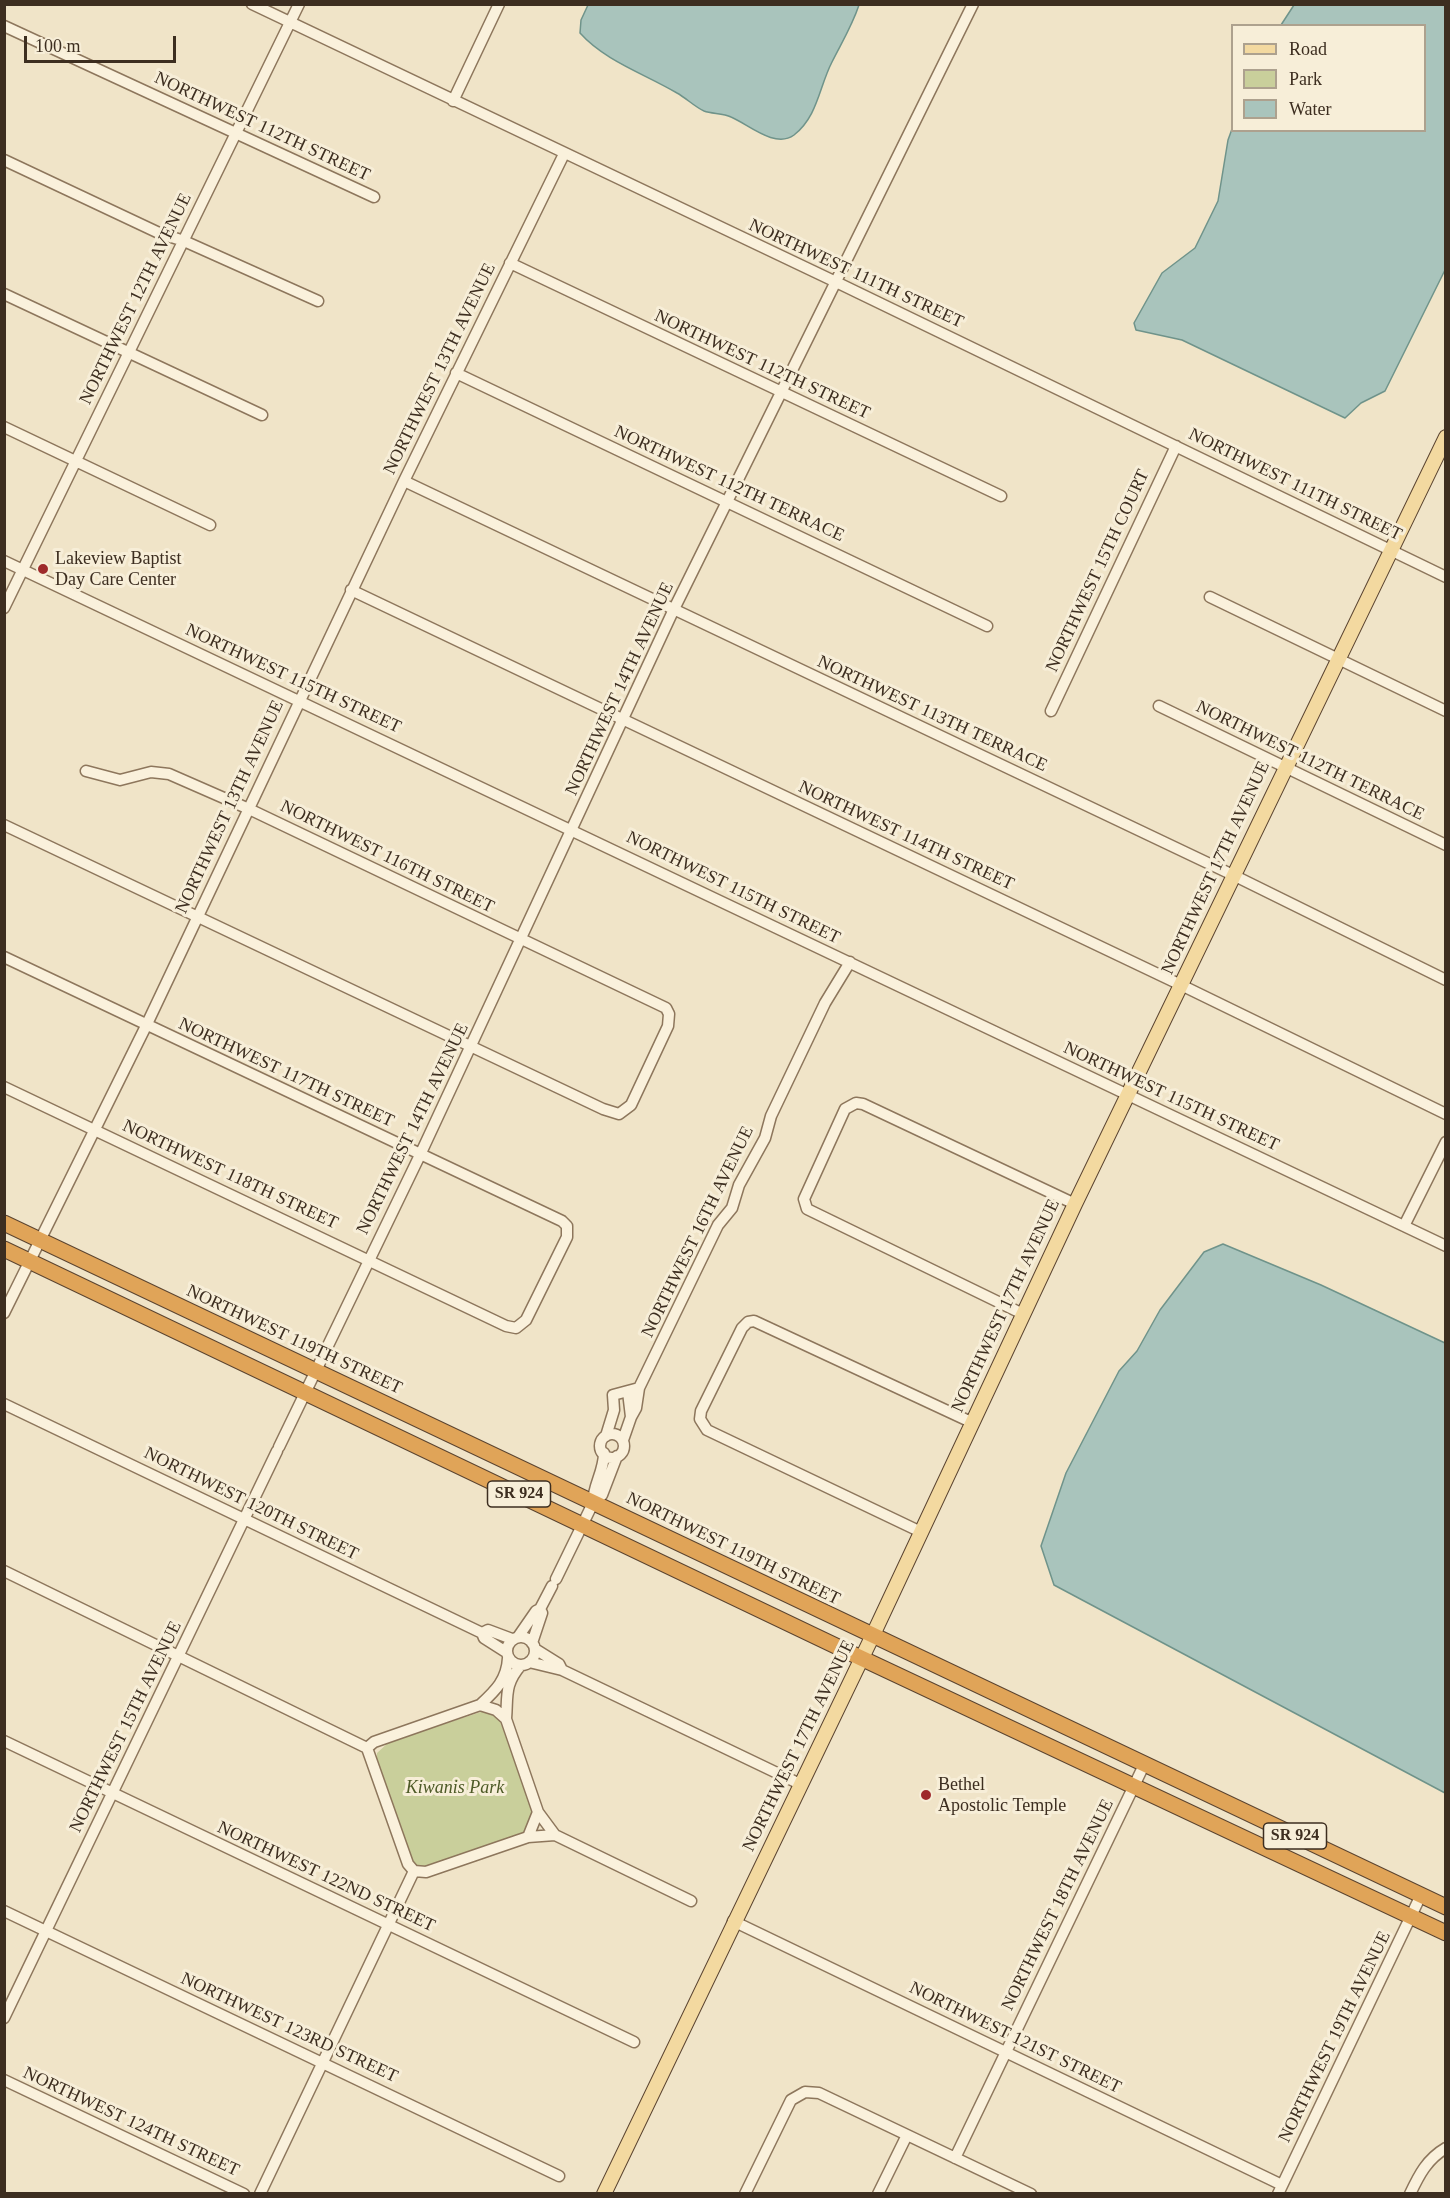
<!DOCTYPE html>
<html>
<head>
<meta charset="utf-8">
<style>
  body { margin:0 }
  #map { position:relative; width:1450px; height:2198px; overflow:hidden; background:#f0e4c8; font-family:Georgia,serif }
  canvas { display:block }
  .frame { position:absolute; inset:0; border:6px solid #3d2e20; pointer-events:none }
  .legend { position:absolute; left:1231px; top:24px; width:195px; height:108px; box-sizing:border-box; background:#f7eed8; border:2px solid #ada18e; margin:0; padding:8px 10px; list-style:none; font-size:18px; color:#3d2e20 }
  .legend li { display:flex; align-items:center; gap:12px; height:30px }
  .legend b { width:30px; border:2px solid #ada18e }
  .scale { position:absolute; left:24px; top:36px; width:152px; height:27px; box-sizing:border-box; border:3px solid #3d2e20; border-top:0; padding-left:8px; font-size:18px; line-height:21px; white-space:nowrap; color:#3d2e20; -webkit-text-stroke:4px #f7eed8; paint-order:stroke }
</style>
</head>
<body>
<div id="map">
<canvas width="1450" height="2198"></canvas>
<div class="frame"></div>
<ul class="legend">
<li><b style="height:8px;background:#f3d9a0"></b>Road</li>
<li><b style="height:16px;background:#c9cf9b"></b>Park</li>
<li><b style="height:16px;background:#a9c4bc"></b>Water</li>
</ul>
<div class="scale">100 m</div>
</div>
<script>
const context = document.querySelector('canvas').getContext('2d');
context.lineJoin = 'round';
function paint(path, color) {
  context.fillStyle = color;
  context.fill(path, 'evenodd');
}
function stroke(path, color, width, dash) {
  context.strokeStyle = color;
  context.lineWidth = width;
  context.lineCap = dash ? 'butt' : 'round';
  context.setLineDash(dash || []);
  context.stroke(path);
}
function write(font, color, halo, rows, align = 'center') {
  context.font = font + ' Georgia,serif';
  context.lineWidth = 6;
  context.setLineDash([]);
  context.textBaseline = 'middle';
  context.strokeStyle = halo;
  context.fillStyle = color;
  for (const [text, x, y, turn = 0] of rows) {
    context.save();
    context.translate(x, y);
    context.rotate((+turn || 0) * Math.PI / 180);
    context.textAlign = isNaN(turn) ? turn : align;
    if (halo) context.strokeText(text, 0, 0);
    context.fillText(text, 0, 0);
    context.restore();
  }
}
paint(new Path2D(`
  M487 1710 495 1713 500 1721 533 1811 529 1828 521 1834 425 1868 417 1867 412 1861 377 1765V1753L389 1742Z`), '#c9cf9b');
const water = new Path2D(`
  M588 5V4L859 5C852 26 842 42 832 62 819 87 818 116 794 135 775 149 748 124 731 117 723 113 712 114 704 111 695 107 686 98 677 93 645 74 605 61 580 33L581 20Z
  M1294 5H1445V270L1385 391 1361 403 1345 418 1182 340 1136 330 1134 323 1162 273 1195 248 1218 201 1228 140 1232 129 1424 130V26L1281 25Z
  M1223 1244 1321 1285 1445 1343V1793L1054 1585 1041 1546 1066 1473 1119 1371 1137 1351 1160 1310 1204 1252Z`);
paint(water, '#a9c4bc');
stroke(water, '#6f938a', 1.5);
const minor = new Path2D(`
  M252 4 836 282 1446 577
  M4 26 374 197
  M453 101 499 4
  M4 160 159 233 184 241 318 301
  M510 263 1001 496
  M4 294 262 415
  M456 373 987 626
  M4 427 210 525
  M404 481 1233 875 1446 980
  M4 561 1446 1246
  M351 590 1181 985 1446 1114
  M1210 597 1446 711
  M4 608 299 4
  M1159 706 1446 845
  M1051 711 1176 446
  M4 825 603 1109 619 1114 631 1105 668 1026 669 1014 666 1008 249 809 169 774 151 772 120 780 86 771
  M4 957 562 1221 567 1226V1237L526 1320 516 1328 506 1326 4 1087
  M1404 1226 1446 1142
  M4 1313 146 1026 404 481 564 154
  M1023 1314 807 1209 804 1199 845 1109 856 1103 863 1104 1075 1204
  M4 1404 482 1633 484 1638 506 1652
  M631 1417 636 1408 639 1388
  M600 1446a12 12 0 1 1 24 0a12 12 0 1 1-24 0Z
  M606 1436 614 1410 613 1395 639 1388 718 1225 732 1208 739 1185 765 1138 771 1116 825 1003 850 962
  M623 1440 631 1417 628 1392
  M279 1447 420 1155 674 609 973 4
  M593 1503C593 1485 604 1472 604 1453
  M921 1532 707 1430 700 1419 701 1411 742 1328 748 1322 754 1321 971 1422
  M4 1571 367 1748
  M556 1579 593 1503 602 1495 617 1456
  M482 1633 488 1630 512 1639
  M507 1651a14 14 0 1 1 28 0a14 14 0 1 1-28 0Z
  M518 1637 536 1611 540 1609 552 1586
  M532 1643 542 1613 540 1609
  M535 1649 559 1664 562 1670
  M529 1662 562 1670 800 1784
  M480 1705 496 1710 506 1719
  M4 1741 634 2042
  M367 1748 408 1864 414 1871 426 1872 528 1837 538 1812 506 1719C508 1695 504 1685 521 1665
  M367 1748 374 1742 480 1705C495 1691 507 1680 508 1658
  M538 1812 555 1835 691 1901
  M528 1837 555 1835
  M4 1911 559 2176
  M733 1921 1282 2185
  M4 2018 277 1451
  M4 2080 244 2194
  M955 2158 1144 1765
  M260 2194 414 1871
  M745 2194 791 2100 805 2092 819 2093 1031 2194
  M878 2194 907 2135
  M1278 2194 1421 1895
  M1410 2194C1419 2175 1427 2159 1446 2148`);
const major = new Path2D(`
  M604 2194 872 1637 1075 1204 1446 437`);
const highway = new Path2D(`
  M4 1223 1446 1907
  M4 1249 861 1658 1446 1933`);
stroke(minor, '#8d765c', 13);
stroke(major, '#5b4430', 16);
stroke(highway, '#5b4430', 17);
stroke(minor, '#faf1dc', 10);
stroke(major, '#f3d9a0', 14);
stroke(highway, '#e0a458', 15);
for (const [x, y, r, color] of [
  [43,569,6,"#9e2a2b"],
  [926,1795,6,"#9e2a2b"]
]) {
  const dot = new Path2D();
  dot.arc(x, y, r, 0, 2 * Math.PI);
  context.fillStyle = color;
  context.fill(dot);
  stroke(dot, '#f7eed8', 2);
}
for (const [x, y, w] of [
  [519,1494,63],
  [1295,1836,63]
]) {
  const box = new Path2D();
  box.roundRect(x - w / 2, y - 13, w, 26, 4.5);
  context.fillStyle = '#f7eed8';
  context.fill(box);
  stroke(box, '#3d2e20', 1.5);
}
write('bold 16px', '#3d2e20', null, [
  ["SR 924",519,1494],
  ["SR 924",1295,1836]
]);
write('18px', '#3d2e20', '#f7eed8', [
  ["NORTHWEST 112TH STREET",262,127,25],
  ["NORTHWEST 111TH STREET",856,274,25],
  ["NORTHWEST 12TH AVENUE",136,299,-64],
  ["NORTHWEST 112TH STREET",762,365,25],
  ["NORTHWEST 13TH AVENUE",440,369,-64],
  ["NORTHWEST 112TH TERRACE",729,484,25],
  ["NORTHWEST 111TH STREET",1295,485,26],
  ["NORTHWEST 15TH COURT",1098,571,-65],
  ["NORTHWEST 115TH STREET",293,679,25],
  ["NORTHWEST 14TH AVENUE",620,689,-65],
  ["NORTHWEST 113TH TERRACE",932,714,25],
  ["NORTHWEST 112TH TERRACE",1310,761,26],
  ["NORTHWEST 13TH AVENUE",230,807,-65],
  ["NORTHWEST 114TH STREET",906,836,25],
  ["NORTHWEST 116TH STREET",387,857,26],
  ["NORTHWEST 17TH AVENUE",1216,868,-65],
  ["NORTHWEST 115TH STREET",733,888,26],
  ["NORTHWEST 117TH STREET",286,1073,25],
  ["NORTHWEST 115TH STREET",1171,1097,25],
  ["NORTHWEST 14TH AVENUE",413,1129,-64],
  ["NORTHWEST 118TH STREET",230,1175,25],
  ["NORTHWEST 16TH AVENUE",698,1232,-64],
  ["NORTHWEST 17TH AVENUE",1006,1306,-65],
  ["NORTHWEST 119TH STREET",294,1340,25],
  ["NORTHWEST 120TH STREET",251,1504,26],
  ["NORTHWEST 119TH STREET",733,1549,26],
  ["NORTHWEST 15TH AVENUE",126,1727,-64],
  ["NORTHWEST 17TH AVENUE",799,1746,-64],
  ["NORTHWEST 122ND STREET",326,1877,25],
  ["NORTHWEST 18TH AVENUE",1058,1905,-64],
  ["NORTHWEST 123RD STREET",289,2028,25],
  ["NORTHWEST 19TH AVENUE",1335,2037,-64],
  ["NORTHWEST 121ST STREET",1015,2038,26],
  ["NORTHWEST 124TH STREET",131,2122,25]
]);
write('18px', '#3d2e20', '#f7eed8', [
  ["Lakeview Baptist",55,559],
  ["Day Care Center",55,580],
  ["Bethel",938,1785],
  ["Apostolic Temple",938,1806]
], 'left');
write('italic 18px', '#4d5a26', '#f7eed8', [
  ["Kiwanis Park",455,1788]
]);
</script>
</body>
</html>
